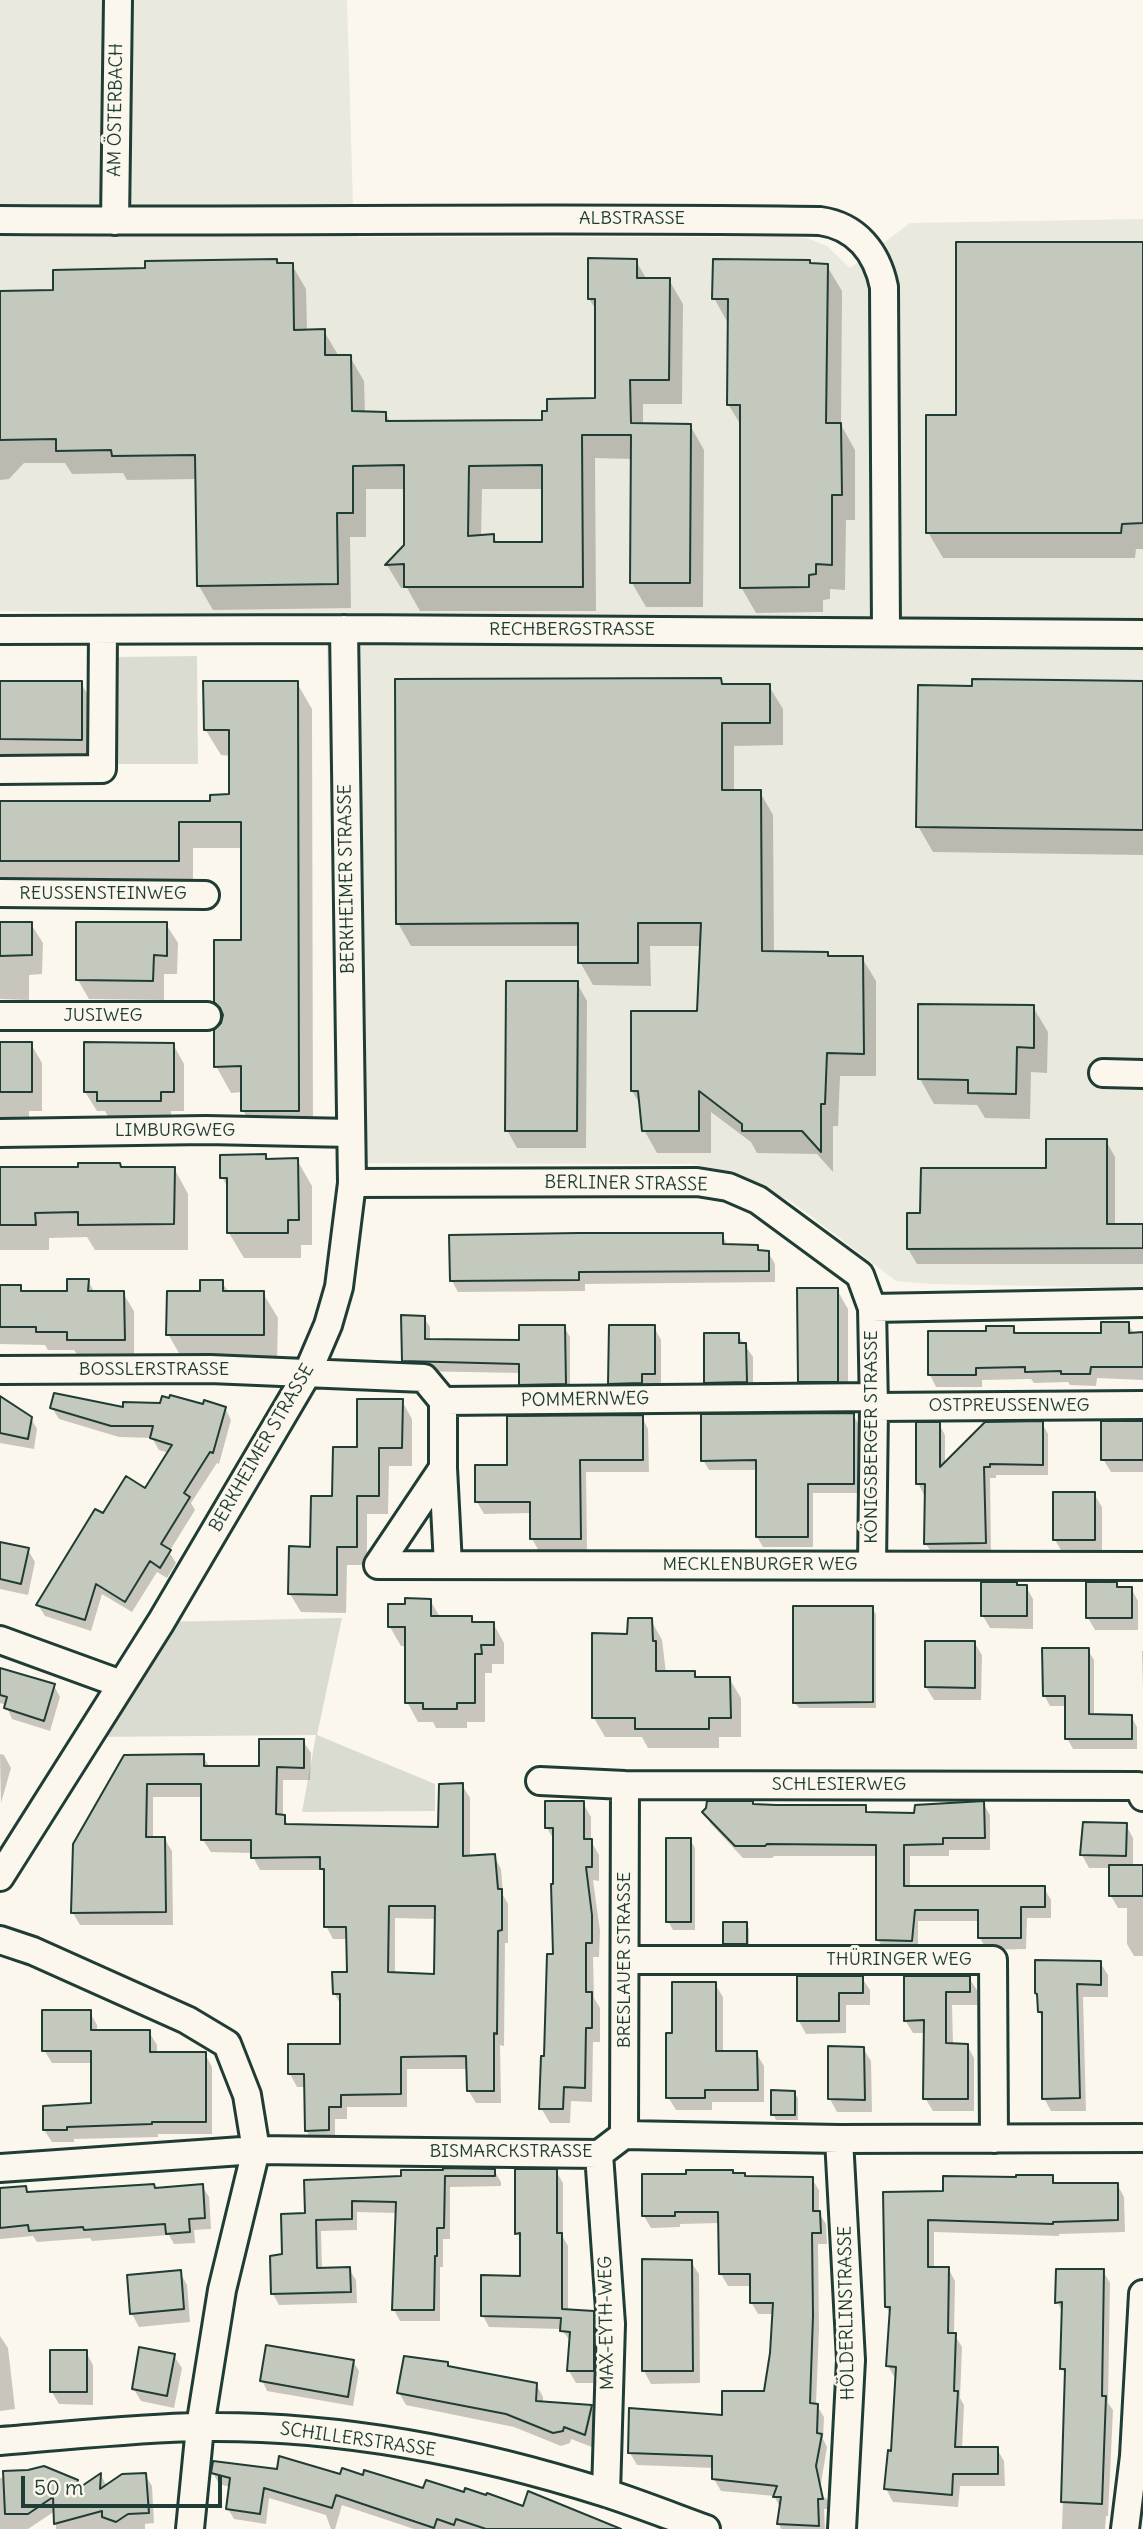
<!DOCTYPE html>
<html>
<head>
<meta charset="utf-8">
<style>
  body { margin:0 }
  #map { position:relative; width:1143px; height:2529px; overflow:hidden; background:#fbf7ec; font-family:Delius,sans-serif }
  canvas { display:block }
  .scale { position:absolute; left:21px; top:2476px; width:201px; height:32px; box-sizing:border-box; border:4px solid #1f3d34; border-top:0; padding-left:9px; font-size:21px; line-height:24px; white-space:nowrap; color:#1f3d34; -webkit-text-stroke:5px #fbf7ec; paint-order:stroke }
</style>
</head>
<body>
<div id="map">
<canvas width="1143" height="2529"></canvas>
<div class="scale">50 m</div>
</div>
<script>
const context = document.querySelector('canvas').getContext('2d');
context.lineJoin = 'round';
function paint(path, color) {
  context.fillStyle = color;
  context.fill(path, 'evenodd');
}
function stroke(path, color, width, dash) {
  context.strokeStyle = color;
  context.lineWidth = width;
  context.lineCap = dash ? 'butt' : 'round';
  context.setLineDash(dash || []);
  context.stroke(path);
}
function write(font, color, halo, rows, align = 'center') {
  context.font = font + ' Delius,sans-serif';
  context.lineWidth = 6;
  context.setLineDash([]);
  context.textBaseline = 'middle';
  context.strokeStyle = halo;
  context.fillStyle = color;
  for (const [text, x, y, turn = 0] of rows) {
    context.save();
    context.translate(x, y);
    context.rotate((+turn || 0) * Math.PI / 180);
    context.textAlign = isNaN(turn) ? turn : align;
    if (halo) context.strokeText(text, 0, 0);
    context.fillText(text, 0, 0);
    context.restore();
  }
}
paint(new Path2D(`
  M0 0H347L353 205 358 237H795L807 238 827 246 850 268 910 223 1143 219V1288L931 1284 896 1281 792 1202 734 1173 691 1164 340 1163 326 616 0 611Z`), '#eae9de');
paint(new Path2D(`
  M197 656 198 764H116V657Z
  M342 1618 317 1735 435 1784V1811L302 1812 316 1735 89 1737 161 1622Z`), '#dbdcd1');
paint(new Path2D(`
  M1143 244V549H1136L1135 558H943L928 532 958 416Z
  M276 260 279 265H292L306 289 307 331H324L338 355 350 357 364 381 365 413H385L391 423 544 422 597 400V311L589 299 636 261 647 280H669L683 304 682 404H643V425H690L704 450 703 607H646L632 583V459L595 458 596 611H420L407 588H401L387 565 406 545V489H366V537H350L351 608 213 610 199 586 197 479 127 480 123 473 72 474 65 463H24L9 479 0 480V293L55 292 147 270ZM482 489H544V544H498L493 536 481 537Z
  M811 265 827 266 842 291 841 425 855 450V520H846L845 590 830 589V599L823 600V612L756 613 741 587 742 427 728 404 729 325 714 298Z
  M720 680 724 686H769L783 709V745L734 746V792H760L773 815 774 953 827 954 829 958H862L876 981V1076H840L838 1126H833V1172L817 1154 757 1153 751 1142 711 1112V1153H657L644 1130 642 1107 632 1091 699 1013 703 946H650L651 986 593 985 580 962V946H411L398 923Z
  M0 682 81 683 102 719V775H0Z
  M297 683 312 709 313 1137H258L243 1110V1092L231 1093 216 1066 224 1016 216 1002 243 942V848H193V887H0V802H211L231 796V756L221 755 205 729Z
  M1143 683V855L933 852 918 826 974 687Z
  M0 923 31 924 43 943 42 974 29 975V1000L0 999Z
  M166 924 178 943 177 974H164V1000L89 999 78 980Z
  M577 983 587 1001 586 1148H517L507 1130Z
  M1033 1007 1048 1032 1047 1073 1031 1072 1030 1119 985 1118 977 1105 934 1104 920 1079Z
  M0 1044H31L42 1063V1111H29V1120H0Z
  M173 1044 184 1064V1111H171V1120H110L105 1111H97L85 1092Z
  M1106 1141 1115 1157V1226H1143V1264H917L908 1249 922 1215 1048 1170Z
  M265 1156 268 1161 297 1160 312 1186V1245H301V1258H244L229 1233V1190L222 1177Z
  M174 1168 188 1194V1250H95L87 1237 49 1238V1250H0V1169Z
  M722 1234 728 1246H757L761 1252H768L775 1264V1282L585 1284V1291L458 1292 452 1281Z
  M88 1281 95 1293H123L134 1311V1358L79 1357 74 1350H48L45 1345 0 1344V1287H20L23 1293H69Z
  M222 1282 229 1293H263L278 1318 277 1360H183L168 1334 202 1292Z
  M837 1290 848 1309V1400L811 1401 800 1381Z
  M424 1318 430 1327V1341H521L564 1327 570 1337V1393L527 1394 521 1384V1373L409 1371 403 1361Z
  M1128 1324 1135 1335 1143 1334V1380L1097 1378 1096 1386 1070 1385 1068 1382 1034 1383 1031 1379 982 1380V1387H936L930 1375 988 1333 1013 1328 1018 1335H1103Z
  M654 1327 661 1340V1386L617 1396 610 1383Z
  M738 1335 753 1357V1395H714L706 1382Z
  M0 1399 31 1418 37 1429 34 1449 0 1443Z
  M402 1401 412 1419V1466H389L388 1514H367V1565H347L346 1613 301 1612 290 1594 334 1498 359 1449Z
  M204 1406 225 1408 231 1420 219 1464 217 1463 191 1503 195 1510 169 1552 176 1563 167 1578 157 1572 132 1612 102 1594 91 1631 45 1616 38 1605 104 1516 146 1490 169 1453 159 1450 152 1438 119 1437 59 1419 52 1408 125 1409Z
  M853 1415 859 1425V1493H813V1547H763L757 1537V1470H709L703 1460Z
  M642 1417 648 1429 649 1472H586L587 1550 539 1551 532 1539V1513L484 1514 477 1502 509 1467Z
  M1143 1422V1472H1111L1103 1459Z
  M1042 1423 1048 1434V1475H996V1478H990L991 1554 933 1555 926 1544V1495H924L918 1483 939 1424 945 1435V1464Z
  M1094 1494 1102 1507V1553L1062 1552 1055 1540Z
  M0 1544 28 1550 35 1562 28 1595 0 1589Z
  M1116 1583 1119 1588H1131L1138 1601V1630H1095L1088 1618Z
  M1017 1586 1026 1587 1033 1599V1629L990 1628 983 1616Z
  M430 1600 440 1617 471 1618 474 1624 493 1623 504 1643V1664H492V1673H485V1722H467V1728H436L433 1722H418L407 1702V1646H401L390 1627 406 1606Z
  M872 1608 876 1614V1708H799L795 1703Z
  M651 1620 662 1640 666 1673 694 1672 698 1679 729 1678 741 1698V1737H719V1748H648L642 1737H605L594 1718 629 1635Z
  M974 1642 982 1655 981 1700H934L926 1687Z
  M1088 1650 1094 1660V1716H1131L1137 1727V1749H1073L1067 1738V1706H1050L1044 1695Z
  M1142 1651H1143V1689Z
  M0 1670 54 1686 60 1697 50 1731 12 1719 6 1705 0 1703Z
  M303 1741 311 1753 310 1780H283V1816L289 1826 440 1829 462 1785 470 1798V1857L494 1856 501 1869 503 1895 508 1904V1943H505L504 2046 500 2045 501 2103H476L468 2090V2069H407V2107H347V2119H335V2143H314L306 2130V2087H297L290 2074 342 2045V2007L334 1993 349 1974 348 1939H333L326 1926V1877L322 1870H260L253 1857V1853L211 1852 203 1840V1797H153V1838H164L172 1851 173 1925H80L73 1913 125 1756H203L210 1768H261ZM395 1918 436 1919V1976L395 1974Z
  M0 1754 4 1755 11 1768 1 1803Z
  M583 1803 591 1817V1841L599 1855V1881L593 1880 600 1931 599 1957H593L594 1998 600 2008V2042H593L592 2102 571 2101 570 2123H550L541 2108 555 1955V1842L547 1828Z
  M983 1803 990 1815V1850H949V1856H910V1887L1044 1888 1051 1900V1918H1027L1026 1949 987 1950 980 1938V1921H918V1952L884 1951 878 1939V1856H774L772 1858H743L711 1824 704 1813 754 1806H865L869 1814 916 1815Z
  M1126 1825 1133 1838V1867H1143V1956H1134L1127 1944V1908H1118L1111 1896 1110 1868H1089L1082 1855Z
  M690 1839 695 1848V1930H673L668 1921Z
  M746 1923 749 1929V1950H728L724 1944Z
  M1100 1962 1108 1975V1997H1083L1086 2111H1051L1044 2098V2020L1039 2012V1998Z
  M798 1978H862L870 1990V2005H846V2033L806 2034 799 2021Z
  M905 1978H969L977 1990V2005H952L953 2045H967L974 2058V2111H933L925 2098V2033H913L905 2020Z
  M715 1984 723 1997V2053H756L764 2066V2102H712V2110H676L668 2097 674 2034Z
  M90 2012 97 2025V2032H149L157 2045V2054H205L212 2067V2134H158V2137L74 2139V2142H52L44 2130 92 2104 93 2063H52L44 2050Z
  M863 2048 871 2061 872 2112H837L830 2099Z
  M794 2092 798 2098V2120H776L773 2114Z
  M494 2170 501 2182V2186L450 2187V2239H443V2267H440V2321H400L394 2310 397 2213 357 2212V2230L321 2231 322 2269H349L356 2280 357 2303 279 2305 273 2294 272 2258 284 2255 307 2215 403 2178Z
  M556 2171 563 2183V2237L568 2246V2311L593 2313 600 2325V2383H576L569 2371 571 2342 561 2329 489 2327 483 2316 522 2277V2242L517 2233Z
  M734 2175 745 2178 812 2179 819 2190V2213L826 2224 827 2244H818L819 2329 816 2404 824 2417 823 2439 827 2447 819 2495 827 2499 832 2509H824L825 2529H781L779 2524 781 2509 774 2496 721 2491 714 2479V2468L637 2465 630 2453 724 2417 766 2392 774 2314H758L751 2302V2286H728L721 2274 720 2223 680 2224V2227L651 2228 644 2216Z
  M1052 2177 1056 2185 1117 2184 1124 2197 1125 2232 1059 2234V2236L934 2232V2268H948L955 2281 954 2334 962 2347 960 2398 964 2405 962 2449H997L1004 2461 1005 2486H960L958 2507 893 2502 886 2489 893 2452 895 2378 888 2366 891 2315 886 2307 885 2193H944Z
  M202 2186 209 2197 211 2229 194 2230 195 2243 174 2244 169 2235 92 2241 90 2238 37 2242 33 2236 0 2239V2190L25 2188 29 2194Z
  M691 2262 699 2274 700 2383 651 2384 644 2371Z
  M1103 2271 1110 2283 1108 2403 1113 2410 1108 2516H1106L1105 2529H1062L1067 2376 1062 2369 1063 2313 1057 2302Z
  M180 2272 187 2285 190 2322 139 2327 132 2314Z
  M0 2336 8 2348 15 2409 0 2411Z
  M86 2352 93 2365V2405L59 2404 52 2392Z
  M174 2356 182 2368 174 2408 141 2401 133 2388Z
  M353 2361 359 2371 353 2406 267 2391 262 2380Z
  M447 2364 449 2368 536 2384 543 2397V2403L591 2407 598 2419 592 2447 571 2439 570 2443 561 2446 514 2427 406 2405 399 2393Z
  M213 2473 341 2477 424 2490 466 2494 614 2529H414L342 2505 335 2529H331L326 2515 269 2498 266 2524 234 2519 228 2509 230 2487 219 2484Z
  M101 2475 107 2487 145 2475 152 2486 154 2523 145 2524V2529H56L55 2511 28 2529H0V2478L77 2481 81 2489Z`), '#0003');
const building = new Path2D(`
  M956 242H1143V523L1122 524 1121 533H926V415H956Z
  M588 258 637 259V278H670L669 380H630L631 423 691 424 690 583H630L631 435H582L583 587H404V564L385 565 404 545V465L353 466V513H337L338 584 197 586 195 455 112 456 111 450 56 451V439L0 440V291L53 290V270L145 268V261L277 259V263H293L294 330 325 329V355H351L352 411 386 412V421L542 420V411H547V399L595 398V299H588ZM542 465V542H494V534L468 536 469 466Z
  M713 259 810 260V263L828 264 826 423H841L842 495H832V565L816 564V574L809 575V587L740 588V405H727L728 299H712Z
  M721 678 722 684H770V723H722V790H761L762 951 828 952V956H863L864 1054 827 1053 825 1104H821V1152L802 1131H742V1124L699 1091V1131H642L638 1091H631V1011H697L701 923H638V963H578V923L396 924 395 679Z
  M972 679 1143 681V830L916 827 918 685 972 686Z
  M0 681H82V740L0 739Z
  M203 681H298L299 1111H241V1066L214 1067V1030L221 1023 223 1015 220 1008 214 1002V940H241V822H179V861H0V801H210V795L229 794V730H204Z
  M0 922H32V955L0 956Z
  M76 922H167V956L154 955 153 981 76 980Z
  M506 981H578L577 1131H505Z
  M918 1004 1034 1005V1048L1017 1047 1016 1094 968 1093V1080L918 1079Z
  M0 1042H32V1092H0Z
  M84 1042 174 1043V1092H161V1101H97V1092H84Z
  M1046 1139H1107V1224H1143V1248L907 1249V1213H920L921 1168H1046Z
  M266 1154V1159L298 1158 299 1220H288V1233H227V1178H220V1155Z
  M78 1163H120L121 1167H175L174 1224 78 1225V1212L35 1213 36 1225H0V1167H78Z
  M579 1233H723V1244L758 1245V1250L769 1251V1271L579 1272V1280L450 1281 449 1235Z
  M67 1279H89L88 1291H124L125 1340H67V1332H36V1327H0V1285H21V1291H67Z
  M200 1280H223V1291H264V1335H166L167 1291H200Z
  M797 1288H838V1382H798Z
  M401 1315 425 1316V1339L519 1340V1325H565L566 1384 519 1385V1364L402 1361Z
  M1101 1322H1129V1333L1143 1332V1367H1091L1090 1374H1061V1371L1025 1372V1367L976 1368V1375H928V1331H986V1326H1014V1333H1101Z
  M609 1325H655V1374H642V1383L608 1384Z
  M704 1333H739V1343H746L747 1382 704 1383Z
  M54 1393 123 1407V1402L160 1403 162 1396 169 1398 170 1395 203 1404 204 1400 226 1407 213 1453 210 1452 184 1493 190 1497 161 1544 171 1550 160 1568 150 1561 125 1602 96 1584 85 1620 36 1605 95 1509 103 1513 126 1476 145 1488 172 1445 150 1438 153 1426H111L50 1408Z
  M0 1396 32 1417 28 1439 0 1433Z
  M357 1399H403L402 1448H379V1496H357V1547H337V1595L288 1594 289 1546 310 1547 311 1496H332L333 1447H357Z
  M854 1413V1484H808V1537H756V1460L701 1461V1414Z
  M643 1415V1460H580L581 1539H530V1502H475V1465H507V1416Z
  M1043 1421V1465L990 1464V1467H984L986 1543 924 1544 925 1484H916V1422H940V1467L985 1422Z
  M1101 1421H1143V1460H1101Z
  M1053 1492H1095V1540H1053Z
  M0 1542 29 1548 21 1584 0 1579Z
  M981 1582H1017V1585H1027V1616H981Z
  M1086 1582H1117V1587H1132V1618H1086Z
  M405 1598 431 1599V1616H472V1622H494V1645H481L482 1654H475V1703H457V1709H423V1703H405V1627H388V1604H405Z
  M793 1606H873V1702L793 1703Z
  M628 1618H652L653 1641H656V1671H695V1677H730L731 1718H709V1729H635V1718H592V1633L627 1634Z
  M925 1641H975V1688L925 1687Z
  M1042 1648H1089V1714L1132 1715V1739H1065V1696H1043Z
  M0 1668 55 1684 44 1721 4 1708 7 1697 0 1695Z
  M259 1739H304V1768L277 1767 276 1814 285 1815V1824L438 1827 439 1784 463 1783V1856L495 1854 498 1889H502V1930L498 1931 497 2034 494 2033V2091H467L466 2056 401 2057V2094L341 2095V2107H329V2130L305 2131 304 2074H288V2044H340V1994H333L332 1972H347L346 1927H324V1869H320V1857L251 1858V1840H201V1784H147L146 1837H165L166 1912 71 1913 73 1844 124 1755 204 1754V1766H259ZM389 1906H435L434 1974 388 1972Z
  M545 1801H584V1839H592V1867H586L592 1915V1943H586V1992H592V2028H586L585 2088 564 2087 563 2109H539L541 2056H544L547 1954H553L551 1884H553V1828H545Z
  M707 1801H753V1804L776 1805H866V1812L914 1813 915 1805 984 1801 985 1838H943V1844L904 1845V1886H1045V1907H1021V1938H978V1910H915L912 1941 876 1940V1845L767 1844 765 1846H735L702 1812 706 1808Z
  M1083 1822 1127 1823 1126 1856 1080 1855Z
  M666 1838H691V1922H666Z
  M1109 1865H1143V1896H1109Z
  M723 1922H747V1944H723Z
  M1035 1960 1101 1961V1985L1077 1984 1080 2098 1042 2099V2012H1038L1037 1994 1035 1993Z
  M797 1976H863V1993H839V2021H797Z
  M904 1976H970V1992H946V2043L968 2044V2099H923L924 2020 904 2021Z
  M672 1982H716V2051H757L758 2090H705V2098H666V2033H672Z
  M42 2010H91V2030H150V2052H206V2122H152V2124L67 2127V2130H43V2106L91 2103V2051H42Z
  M828 2046 864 2047 865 2100 828 2099Z
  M771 2090 795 2091V2115H771Z
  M443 2168 495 2169V2176H445L444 2228H437V2256H435L434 2310H392L396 2202 352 2201V2219L316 2220 317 2268 350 2267 351 2292 271 2294 270 2256 282 2254 281 2214 305 2213 304 2180 401 2176V2170H443Z
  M515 2169H557V2233H562V2309L594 2311V2371H567L570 2332 560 2331 561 2318 481 2316V2275L520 2276V2233L515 2234Z
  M686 2170H733V2173H745V2176L813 2177V2211H820L821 2233H812L813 2316 810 2403 818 2404 817 2433 822 2434 816 2466 823 2499H818L819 2526 777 2524 781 2497H773L777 2486 712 2479V2456L628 2453 629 2408 722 2415V2391H764L770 2353 773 2303H750V2274H719L718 2212H675V2216H642V2174H686Z
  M1016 2175H1053V2183H1118V2220L1053 2222V2224L928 2220V2267H949L948 2333H956L954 2391H958L955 2447H998V2474H953L952 2495 884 2489 888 2450 891 2451 896 2367 886 2366 890 2307H885L883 2192 943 2191V2176L1016 2177Z
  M154 2184 155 2188 203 2184 205 2218 189 2219 190 2232 166 2234 165 2224 84 2230 83 2227 29 2231 28 2225 0 2228V2188L26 2186 27 2192Z
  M642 2259 692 2260 693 2371H642Z
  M1056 2269H1104L1102 2396H1106L1102 2504 1061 2502 1065 2369H1060L1062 2302 1055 2303Z
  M181 2270 184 2309 130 2314 127 2275Z
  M266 2345 354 2360 348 2397 260 2381Z
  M139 2347 175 2354 167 2396 132 2389Z
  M50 2350H87V2392H50Z
  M404 2356 448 2362V2366L537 2383 536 2401 592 2405 585 2435 564 2427 563 2431 553 2433 506 2414 397 2393Z
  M279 2456 340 2474 342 2468 363 2475 364 2470 423 2488 426 2480 464 2492 465 2488 486 2495 487 2493 523 2506 528 2491 621 2529H486L456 2519 454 2525 437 2519 434 2528 336 2495 332 2508 264 2488 260 2514 226 2509 230 2478 211 2473 213 2461 277 2469Z
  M44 2466 78 2480 76 2490 101 2473 100 2489 122 2474 146 2473 149 2513 128 2514 116 2522 102 2517V2511L54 2524 53 2497 28 2514H5L3 2471 28 2470Z`);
paint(building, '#c4c9be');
stroke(building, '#1f3d34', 2);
const minor = new Path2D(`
  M0 220C273 222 547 217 820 221 856 226 877 252 884 287L886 631
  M115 221 118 0
  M0 630 344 629 1143 634
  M0 770 102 769 103 630
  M0 893 205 895
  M0 1016H207
  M1103 1073 1143 1074
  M0 1133 206 1130 351 1133
  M352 1183 697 1182 728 1187 758 1200 860 1275 872 1308 1143 1303
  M872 1308 874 1407 872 1565
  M0 1370 210 1369 424 1378 443 1401 874 1397
  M874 1407 1143 1405
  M443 1468 448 1565
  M378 1565 1143 1566
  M378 1565 443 1468V1401
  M0 1640 121 1684
  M540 1781 625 1785 1138 1786 1143 1797
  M0 1877 161 1622 307 1374 328 1325 339 1287 352 1183 344 629
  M0 1940 33 1951 187 2020 227 2044 247 2095 256 2150 222 2290 200 2427 190 2529
  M625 1960H993L994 2139
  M624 2135 625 1785
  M839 2139 851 2360 842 2529
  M599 2154 611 2324 606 2493
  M0 2168 256 2150 599 2154 624 2135 839 2139 1143 2138
  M0 2441C66 2436 134 2428 201 2427 337 2425 477 2452 606 2493 640 2504 673 2517 706 2529
  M1125 2529 1134 2456 1143 2294`);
stroke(minor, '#1f3d34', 32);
stroke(minor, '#fbf7ec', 26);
write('18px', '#1f3d34', '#fbf7ec', [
  ["AM ÖSTERBACH",116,110,-89],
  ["ALBSTRASSE",632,219],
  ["RECHBERGSTRASSE",572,630],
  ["BERKHEIMER STRASSE",347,879,-91],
  ["REUSSENSTEINWEG",103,894],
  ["JUSIWEG",103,1016],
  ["LIMBURGWEG",175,1131],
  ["BERLINER STRASSE",626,1184,1],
  ["BOSSLERSTRASSE",154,1370],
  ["POMMERNWEG",585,1400,-1],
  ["OSTPREUSSENWEG",1009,1406],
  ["KÖNIGSBERGER STRASSE",872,1437,-90],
  ["BERKHEIMER STRASSE",262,1448,-60],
  ["MECKLENBURGER WEG",760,1565],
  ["SCHLESIERWEG",839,1785],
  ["BRESLAUER STRASSE",625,1960,-90],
  ["THÜRINGER WEG",899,1960],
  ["BISMARCKSTRASSE",511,2152],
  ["HÖLDERLINSTRASSE",847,2313,-91],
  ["MAX-EYTH-WEG",607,2323,-91],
  ["SCHILLERSTRASSE",358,2440,8]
]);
</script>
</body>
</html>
